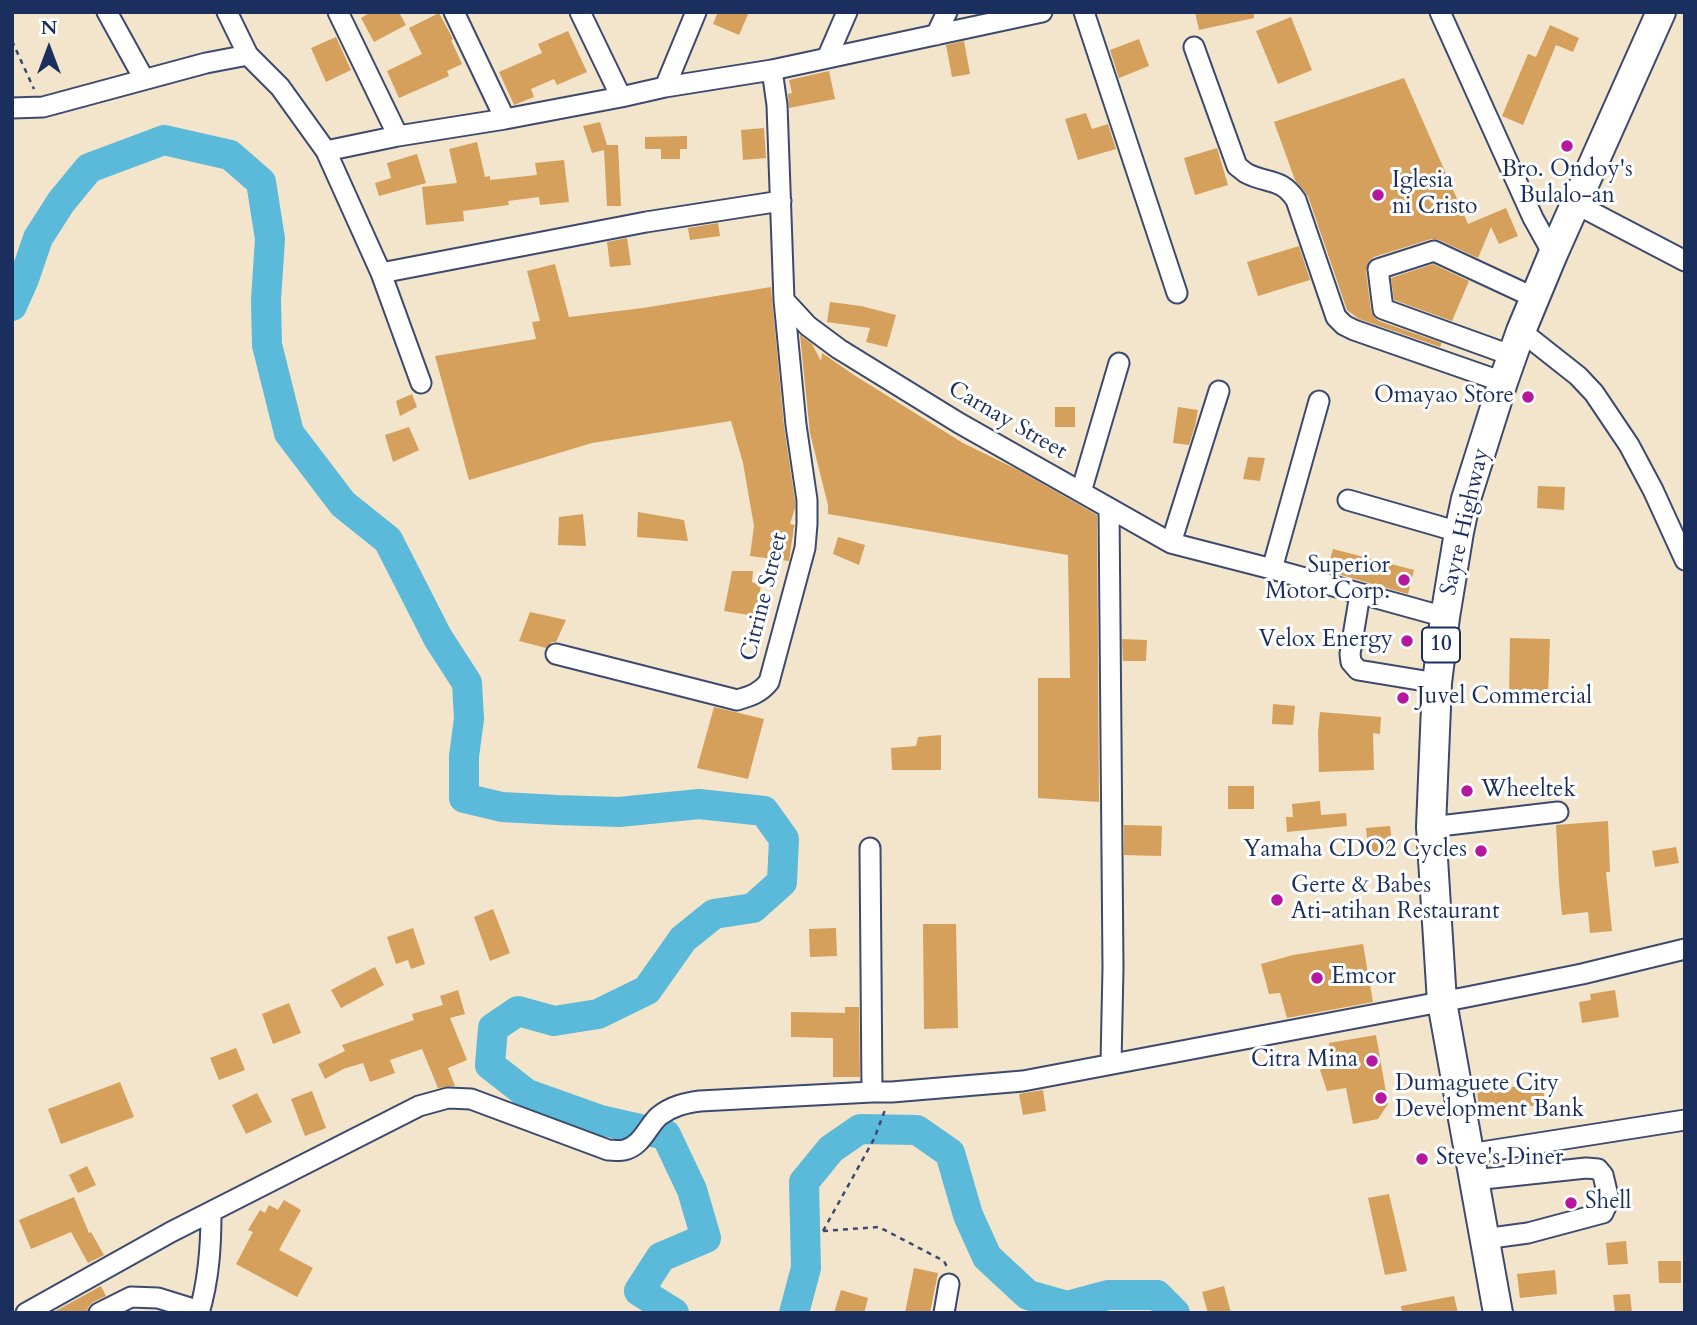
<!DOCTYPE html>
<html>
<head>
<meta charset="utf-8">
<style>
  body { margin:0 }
  #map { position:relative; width:1697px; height:1325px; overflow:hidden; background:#f2e5cb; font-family:Cardo,serif }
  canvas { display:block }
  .frame { position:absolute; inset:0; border:14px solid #1b2f5e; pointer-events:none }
  .north { position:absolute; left:14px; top:14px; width:70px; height:70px; -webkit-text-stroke:5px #fff; paint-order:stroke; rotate:0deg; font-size:19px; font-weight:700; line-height:28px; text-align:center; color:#1b2f5e }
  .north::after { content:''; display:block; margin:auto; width:24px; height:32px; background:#1b2f5e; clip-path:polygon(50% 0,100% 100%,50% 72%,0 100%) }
</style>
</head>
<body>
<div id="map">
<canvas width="1697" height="1325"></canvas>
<div class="frame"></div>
<div class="north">N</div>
</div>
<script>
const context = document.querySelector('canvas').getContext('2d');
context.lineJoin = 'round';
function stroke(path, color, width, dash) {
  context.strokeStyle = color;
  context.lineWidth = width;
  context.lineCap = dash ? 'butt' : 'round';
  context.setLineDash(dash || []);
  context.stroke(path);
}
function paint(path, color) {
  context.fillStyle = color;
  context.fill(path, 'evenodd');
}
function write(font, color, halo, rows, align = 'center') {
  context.font = font + ' Cardo,serif';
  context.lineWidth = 6;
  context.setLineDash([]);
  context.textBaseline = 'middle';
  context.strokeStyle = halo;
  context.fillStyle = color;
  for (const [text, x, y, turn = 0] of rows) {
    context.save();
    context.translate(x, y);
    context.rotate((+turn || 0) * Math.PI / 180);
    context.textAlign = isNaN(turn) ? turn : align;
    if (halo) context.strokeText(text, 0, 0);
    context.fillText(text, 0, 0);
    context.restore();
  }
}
stroke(new Path2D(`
  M12 306 24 279 38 238 61 202 89 168 164 140 230 155 261 182 270 239 266 300 267 345 289 433 343 504 388 540 438 638 467 683 469 719 464 756V798L502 807 557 810 619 812 699 804 764 811 784 839 782 882 753 908 714 914 683 939 647 990 598 1014 554 1021 518 1011 493 1028 490 1065 527 1094 600 1120 666 1135 692 1190 706 1238 661 1257 639 1291 674 1313
  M794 1313 806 1268 804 1182 831 1149 860 1129 917 1130 950 1153 968 1215 987 1257 1028 1295 1067 1306 1108 1295H1157L1175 1313`), '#5bb9d9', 30);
paint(new Path2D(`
  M371 12H399L406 25 374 42 361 18Z
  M718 12H749L739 35 713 24Z
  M1195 12H1254V18L1199 30Z
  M439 13 453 39 451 40 462 64 447 71 449 76 399 98 387 71 422 54 409 28Z
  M1291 17 1312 70 1278 84 1256 31Z
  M1550 25 1579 38 1573 52 1556 45 1523 125 1502 116 1528 54 1536 57Z
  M568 31 587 72 557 85 554 79 531 89 534 97 514 105 499 72 542 53 538 44Z
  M336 37 351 70 326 82 311 48Z
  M1139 39 1149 66 1119 78 1110 50Z
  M964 41 970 74 952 77 946 45Z
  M829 71 835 99 789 108 788 94 792 93 789 80Z
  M1404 78 1468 224 1506 208 1518 236 1499 244 1491 227 1478 258 1439 240 1431 239 1374 257 1369 261 1366 271 1371 311 1374 317 1379 321 1442 343 1440 347 1359 319 1347 310 1308 196 1295 180 1274 122Z
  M1086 113 1092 129 1108 124 1116 149 1078 160 1065 119Z
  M600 122 607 145H618L621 206H607L604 150 592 153 583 126Z
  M764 128 766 158 743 160 741 130Z
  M687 136V149H680V159H661V149H645V137Z
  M477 142 485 177 490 176V180L537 175 535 163 564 160 569 202 540 205 539 197 508 201 509 205 463 211 464 221 426 225 422 187 457 183 449 149Z
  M1217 148 1228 185 1195 195 1184 158Z
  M417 154 426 183 379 196 375 183 391 178 387 163Z
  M718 223 720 236 690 240 688 228Z
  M627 238 631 265 610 267 607 242Z
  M1299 246 1310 280 1258 296 1247 262Z
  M555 264 569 317 643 308 771 287 784 426 795 501V508L790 524 795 525 794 527 789 561 750 556 754 526 743 463 731 421 592 443 469 480 435 356 536 339 532 322 540 321 527 271Z
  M1433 264 1469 281 1452 321 1394 300 1391 278Z
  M830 302 861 306 896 315 887 347 866 342 870 328 827 322Z
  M800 335 812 344 821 361 822 353 854 375 963 443 1018 470 1097 515 1099 802 1038 798V678H1070L1068 555 828 514V505L810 433Z
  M412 394 417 407 400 416 396 401Z
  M1055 407H1075V427H1055Z
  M1178 407 1198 410 1195 426 1189 445 1173 443Z
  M409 427 419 450 393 462 385 435Z
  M1248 457 1265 458 1260 481 1243 479Z
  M1538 486 1565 487 1564 510 1537 508Z
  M638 512 684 520 688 541 637 537Z
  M583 514 586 546 558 545 559 517Z
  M838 537 865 545 859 565 833 554Z
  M1333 549 1414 570 1408 594 1327 571Z
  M732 571H753L752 582 761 586 755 616 724 611Z
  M530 612 566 620 556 642H552L546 648 519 641Z
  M1510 638 1550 639 1548 697 1509 696Z
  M1122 639 1147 640 1146 661H1123Z
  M1273 704 1295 706 1293 725 1272 724Z
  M714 707 764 719 748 779 697 768Z
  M1320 712 1381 717 1380 734 1373 733 1374 770 1319 772 1318 732Z
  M941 735V770H892L891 748 916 746 918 737Z
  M1228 786H1254V809H1228Z
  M1320 801 1321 815 1346 813 1347 826 1287 832 1286 817H1293L1292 804Z
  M1608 821 1610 872H1606L1612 931 1590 933 1588 912 1562 915 1559 883 1556 825Z
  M1124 825 1162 826 1161 856 1124 855Z
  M1390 826 1393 854 1369 856 1366 828Z
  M1676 847 1679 863 1655 867 1652 851Z
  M493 909 510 953 490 961 474 917Z
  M923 924H956L958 1028 924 1029Z
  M413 928 425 964 411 969 408 960 396 964 387 937Z
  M836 928 837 956 810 957 809 929Z
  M1363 944 1373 1002 1287 1018 1280 993 1269 994 1261 964 1293 955Z
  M375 967 384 985 341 1008 331 990Z
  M458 990 465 1014 450 1018 467 1060 448 1068 455 1086 438 1088 422 1049 390 1060 395 1073 370 1082 363 1063 343 1069 325 1079 318 1064 345 1051 342 1045 414 1020 412 1014 443 1005 440 996Z
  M1615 990 1619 1017 1582 1023 1579 1002 1591 1000 1590 994Z
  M289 1003 301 1033 273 1044 262 1014Z
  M845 1007H859L860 1077H833V1038L791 1037V1012L845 1013Z
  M1376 1035 1388 1104 1378 1119 1353 1124 1346 1088 1327 1091 1320 1070 1327 1067 1325 1056 1331 1055 1329 1043Z
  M236 1048 245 1070 219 1080 210 1058Z
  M120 1082 134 1117 61 1144 48 1109Z
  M1543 1085 1545 1105 1516 1107V1110L1479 1112 1477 1089Z
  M1043 1090 1046 1111 1023 1115 1019 1094Z
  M312 1091 326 1128 305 1136 291 1099Z
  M257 1093 272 1122 246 1134 232 1105Z
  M87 1166 96 1185 78 1193 69 1175Z
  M1389 1194 1407 1271 1385 1275 1368 1198Z
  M74 1197 89 1233 91 1232 104 1255 88 1263 71 1232 31 1249 19 1220Z
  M284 1200 301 1210 279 1250 313 1268 297 1297 236 1264 253 1232 248 1230 260 1210 265 1213 269 1205 278 1210Z
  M1626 1241 1628 1264 1608 1265 1606 1243Z
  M1658 1261H1681V1283H1659Z
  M914 1268 938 1273 930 1313H905Z
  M1555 1270 1557 1294 1520 1298 1517 1274Z
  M101 1286 106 1296 93 1302 88 1307 87 1313H52Z
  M1224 1286 1231 1313H1208L1202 1292Z
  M841 1290 868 1298 864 1313H834Z
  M1630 1294 1632 1313H1615L1613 1295Z
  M1454 1296 1458 1313H1402L1401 1306Z`), '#d59f5c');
const minor = new Path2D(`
  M107 12 144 79
  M227 12 248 55
  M338 12 398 136
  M454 12 505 119
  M580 12 621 97
  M1084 12 1177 293
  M1440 12 1533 218 1553 254
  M936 35 947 12
  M1194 47 1237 166C1240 168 1243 171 1246 173 1266 184 1281 177 1296 200L1336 317 1344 325 1354 330 1503 382
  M827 58 847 12
  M772 70 777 105 784 300 808 326 839 349 959 423 1171 543 1272 569 1445 617
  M665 87 696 12
  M12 108 43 107 206 63 248 55 280 87 326 151 398 136 505 119 621 97 665 87 772 70 1042 12
  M326 151 381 273 646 222 781 201
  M1576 204 1685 261
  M381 273 421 383
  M1521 331 1578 376 1594 393 1629 445 1653 490 1685 560
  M1513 356 1383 309 1378 269 1434 251 1535 298
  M1081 492 1119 363
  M1348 500 1459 532
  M1109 508 1113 968 1111 1063
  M1171 543 1219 391
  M1272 569 1319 401
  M1360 594 1350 654 1351 662 1358 670 1437 683
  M556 654 737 700C751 696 760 693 769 682L805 548 807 524V500L796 425 784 300
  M1431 827 1558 812
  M870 848 872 1092
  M1469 1154 1685 1120
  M1474 1180 1586 1168 1598 1169 1603 1175 1609 1200 1603 1213 1528 1233 1484 1239
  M26 1313 171 1232 419 1106 448 1098 471 1099 608 1150C613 1150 619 1151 624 1150 642 1146 647 1127 659 1116 672 1106 685 1103 700 1101L872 1092H892L1023 1081 1467 997 1582 974 1685 949
  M99 1313 131 1297 158 1298 200 1311
  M199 1313C209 1279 211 1247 211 1213
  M944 1313 949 1284`);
const highway = new Path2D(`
  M1498 1313 1442 1002 1431 827 1437 683 1445 617 1459 532 1466 499 1503 382 1521 331 1553 254 1661 12`);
stroke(minor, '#3b4a6e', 23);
stroke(highway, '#3b4a6e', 32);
stroke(new Path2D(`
  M12 41 34 89
  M823 1231 874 1139 885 1110
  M823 1231 879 1227 944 1261 947 1267`), '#3b4a6e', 2.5, [5, 5]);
stroke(minor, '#fff', 19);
stroke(highway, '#fff', 28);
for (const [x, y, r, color] of [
  [1567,146,7,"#b5179e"],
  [1378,195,7,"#b5179e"],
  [1528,397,7,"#b5179e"],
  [1404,580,7,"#b5179e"],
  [1407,641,7,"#b5179e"],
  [1403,698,7,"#b5179e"],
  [1467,791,7,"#b5179e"],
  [1481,851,7,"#b5179e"],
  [1277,900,7,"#b5179e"],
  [1317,978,7,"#b5179e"],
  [1372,1061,7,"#b5179e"],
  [1381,1098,7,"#b5179e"],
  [1422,1159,7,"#b5179e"],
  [1571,1203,7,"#b5179e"]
]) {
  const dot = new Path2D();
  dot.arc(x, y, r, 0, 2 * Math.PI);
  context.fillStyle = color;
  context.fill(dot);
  stroke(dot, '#fff', 2.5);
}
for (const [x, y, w] of [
  [1441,645,38]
]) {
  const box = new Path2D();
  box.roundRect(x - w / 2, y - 17.5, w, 35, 5);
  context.fillStyle = '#fff';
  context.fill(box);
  stroke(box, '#1b2f5e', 2);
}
write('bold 21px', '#1b2f5e', null, [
  ["10",1441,645]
]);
write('23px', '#1b2f5e', '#fff', [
  ["Bro. Ondoy's",1567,171,"center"],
  ["Bulalo-an",1567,197,"center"],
  ["Iglesia",1392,182],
  ["ni Cristo",1392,208],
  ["Omayao Store",1514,397,"right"],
  ["Superior",1390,567,"right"],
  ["Motor Corp.",1390,593,"right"],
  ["Velox Energy",1393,641,"right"],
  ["Juvel Commercial",1417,698],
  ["Wheeltek",1481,791],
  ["Yamaha CDO2 Cycles",1467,851,"right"],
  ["Gerte & Babes",1291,887],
  ["Ati-atihan Restaurant",1291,913],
  ["Emcor",1331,978],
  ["Citra Mina",1358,1061,"right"],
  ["Dumaguete City",1395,1085],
  ["Development Bank",1395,1111],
  ["Steve's Diner",1436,1159],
  ["Shell",1585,1203]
], 'left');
write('23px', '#1b2f5e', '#fff', [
  ["Carnay Street",1007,421,30],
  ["Sayre Highway",1466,522,-77],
  ["Citrine Street",765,597,-76]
]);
</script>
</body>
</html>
